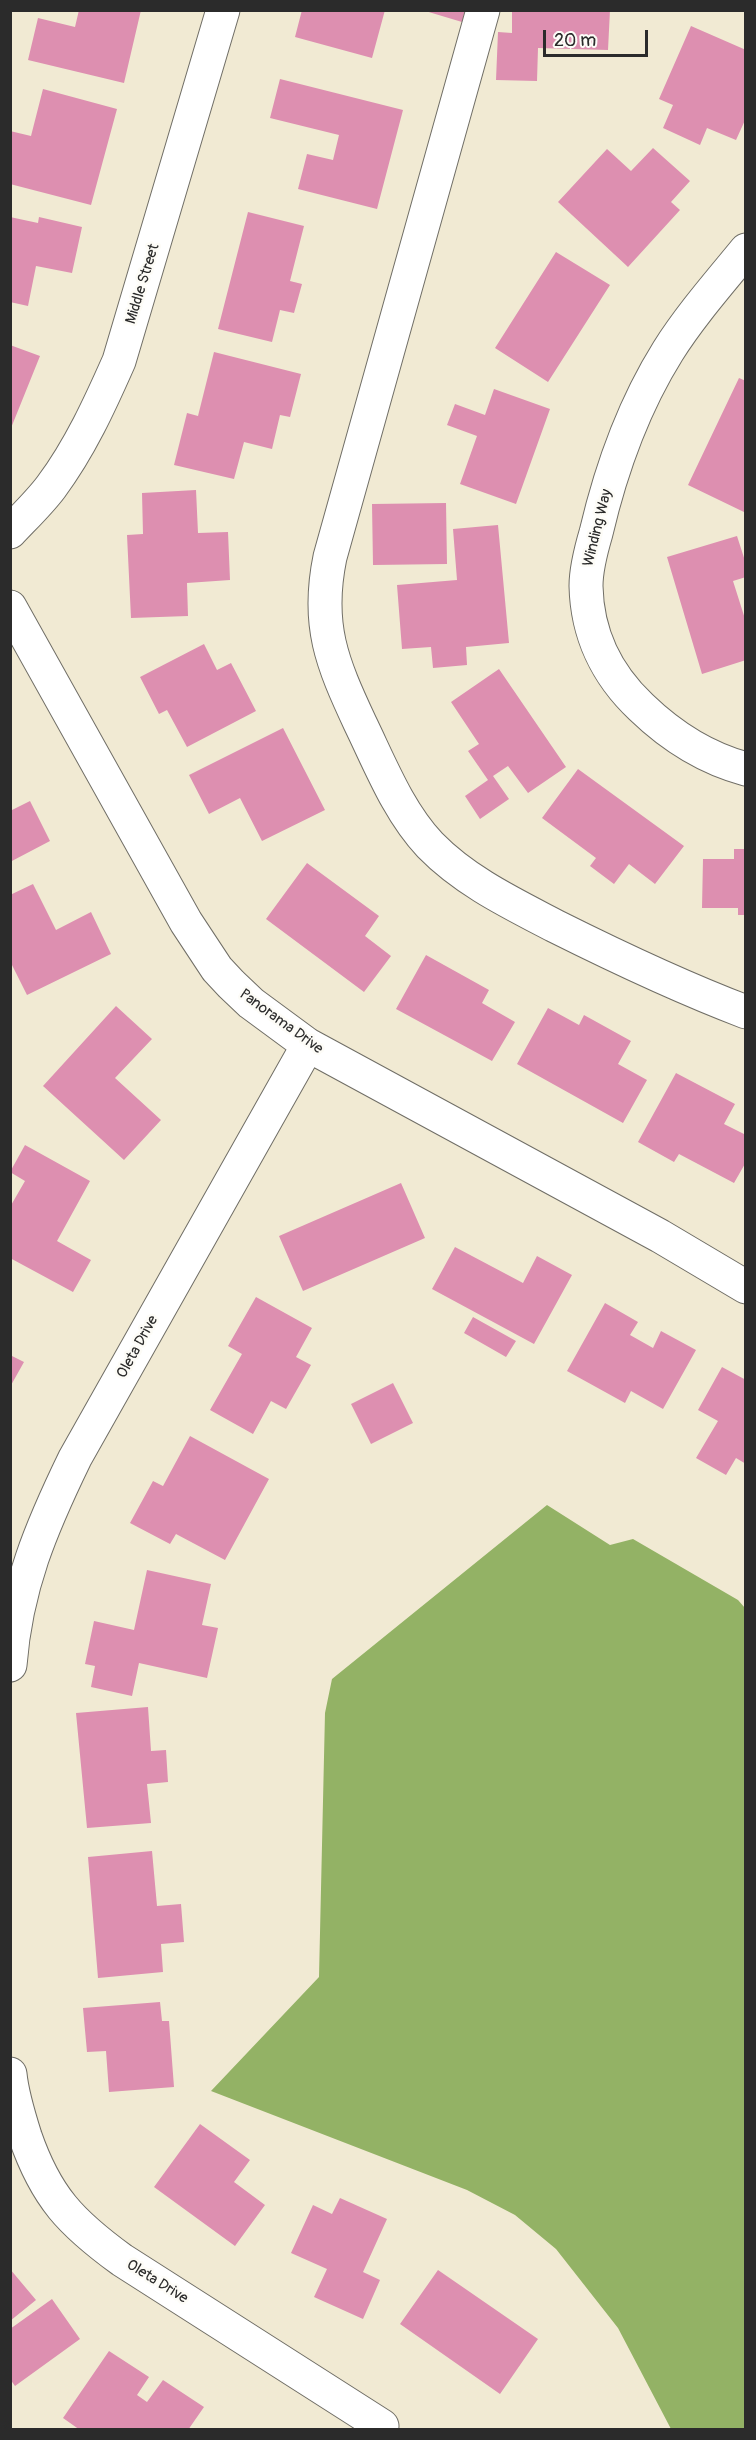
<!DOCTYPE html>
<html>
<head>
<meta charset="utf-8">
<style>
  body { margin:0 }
  #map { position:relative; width:756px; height:2440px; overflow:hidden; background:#f1ead3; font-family:Pangolin,sans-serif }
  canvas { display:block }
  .frame { position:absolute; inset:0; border:12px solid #2b2b2b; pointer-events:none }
  .scale { position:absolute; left:543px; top:30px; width:105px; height:27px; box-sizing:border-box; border:3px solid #2b2b2b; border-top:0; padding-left:8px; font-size:18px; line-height:21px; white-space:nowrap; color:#2b2b2b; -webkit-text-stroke:4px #fdfcf7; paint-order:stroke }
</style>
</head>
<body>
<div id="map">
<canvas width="756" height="2440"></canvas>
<div class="frame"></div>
<div class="scale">20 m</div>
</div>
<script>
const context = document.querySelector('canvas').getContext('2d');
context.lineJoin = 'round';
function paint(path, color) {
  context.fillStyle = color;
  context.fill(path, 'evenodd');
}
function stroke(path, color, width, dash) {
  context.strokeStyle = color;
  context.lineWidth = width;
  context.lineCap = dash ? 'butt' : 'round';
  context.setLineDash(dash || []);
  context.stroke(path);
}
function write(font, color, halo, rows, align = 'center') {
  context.font = font + ' Pangolin,sans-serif';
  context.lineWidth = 5;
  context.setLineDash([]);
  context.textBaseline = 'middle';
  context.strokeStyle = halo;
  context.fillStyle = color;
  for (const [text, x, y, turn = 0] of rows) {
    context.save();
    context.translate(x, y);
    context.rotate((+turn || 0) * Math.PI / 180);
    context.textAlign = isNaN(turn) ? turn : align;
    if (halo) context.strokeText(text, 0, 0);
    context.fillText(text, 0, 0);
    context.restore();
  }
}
paint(new Path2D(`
  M547 1505 610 1545 633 1539 738 1600 745 1608V2429H671L618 2328 556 2249 515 2215 467 2190 211 2091 319 1977 325 1713 332 1679Z`), '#93b265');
paint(new Path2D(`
  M79 10H141L124 83 28 60 38 18 75 27Z
  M302 10H385L372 58 295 37Z
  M422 10H465L462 22Z
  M512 10H610L608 50 538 48 537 81 496 80 498 32 512 33Z
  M691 26 746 50V118L736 140 707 128 700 145 663 128 673 105 659 99Z
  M280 79 403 110 377 209 298 189 307 154 333 160 339 135 270 118Z
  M43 89 117 109 91 205 10 184V131L31 136Z
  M653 148 690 181 671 202 680 210 628 267 558 202 607 149 631 171Z
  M248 212 304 226 290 281 302 284 294 313 280 310 272 342 218 329Z
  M10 217 38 223 39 217 82 227 72 273 36 266 28 306 10 302Z
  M556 252 610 285 548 382 495 348Z
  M10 345 40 356 11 428H10Z
  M214 352 301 374 290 417 280 415 272 449 244 442 234 479 174 465 187 413 198 416Z
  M739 378 746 381V513L688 485Z
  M494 389 550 409 516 504 460 484 477 436 447 425 455 404 485 415Z
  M196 490 198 533 228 532 230 580 187 583 188 616 131 618 127 535 143 534 142 493Z
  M446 503 447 564 373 565 372 504Z
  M498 525 509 643 466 647 467 665 433 668 431 647 402 649 397 585 457 580 453 529Z
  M737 536 746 564V577L733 581 746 622V660L702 674 667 557Z
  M204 644 217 670 231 663 256 711 187 747 167 710 159 714 140 677Z
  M499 669 566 767 528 793 508 766 493 776 509 799 480 819 465 796 488 780 468 751 479 744 451 702Z
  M283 728 325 810 262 841 240 798 209 814 189 775Z
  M578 769 684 846 655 884 629 864 614 884 590 866 596 858 542 818Z
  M30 801 50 841 10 862V811Z
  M734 849H746V915H738V908H702L703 859H734Z
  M307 863 379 916 365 936 391 956 364 992 266 919Z
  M33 884 56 930 91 912 111 954 27 995 10 961V895Z
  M426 955 489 990 482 1003 515 1022 492 1061 396 1009Z
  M116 1006 152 1039 115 1078 161 1120 124 1160 43 1086Z
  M548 1008 579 1025 584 1015 631 1041 618 1064 647 1080 623 1123 517 1064Z
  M676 1073 735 1104 724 1124 746 1135V1162L734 1183 679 1154 674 1162 638 1142Z
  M25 1145 90 1181 57 1241 91 1260 73 1292 10 1258V1207L25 1181 10 1172Z
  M401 1183 425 1238 303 1291 279 1236Z
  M455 1247 523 1283 537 1256 572 1275 534 1344 432 1289Z
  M256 1297 312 1328 296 1357 311 1365 286 1409 271 1401 253 1434 210 1410 242 1354 228 1346Z
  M605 1303 638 1322 630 1335 653 1348 661 1331 696 1350 663 1409 631 1391 625 1403 567 1371Z
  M473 1317 516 1341 506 1357 464 1333Z
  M10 1355 24 1362 10 1387Z
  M722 1367 746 1380V1464L736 1458 726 1475 696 1458 718 1421 698 1410Z
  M393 1383 413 1423 371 1444 351 1404Z
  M190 1436 269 1479 225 1560 176 1534 170 1544 130 1523 153 1481 163 1486Z
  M147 1570 211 1584 202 1625 218 1628 207 1678 139 1663 132 1696 91 1687 95 1666 85 1664 94 1621 134 1630Z
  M148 1707 151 1751 166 1750 168 1782 147 1784 151 1823 87 1828 76 1713Z
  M152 1851 157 1906 181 1904 184 1942 161 1944 163 1972 98 1978 88 1857Z
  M160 2002 162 2021H169L174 2087 109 2092 106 2051 87 2052 83 2008Z
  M200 2124 250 2160 234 2182 265 2205 235 2246 154 2187Z
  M340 2198 387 2219 363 2272 380 2280 363 2319 314 2297 327 2269 291 2253 313 2205 332 2214Z
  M10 2269 36 2300 10 2321Z
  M438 2270 538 2339 500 2394 400 2324Z
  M52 2299 80 2339 15 2386 10 2379V2329Z
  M109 2351 149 2377 137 2395 147 2402 163 2380 204 2407 188 2430H80L63 2418Z`), '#dd8fb0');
const minor = new Path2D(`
  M483 10 330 557C316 625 332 663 360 723 380 764 398 811 430 845 465 881 511 903 555 926 617 957 680 987 746 1012
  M746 250C719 283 690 316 668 351 633 407 611 469 596 533 591 550 586 568 586 586 587 634 607 675 641 707 671 736 705 758 746 769
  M10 532C24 517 39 503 51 487 80 448 100 404 119 361L223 10
  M10 607 186 922 217 969 231 984 251 1003 308 1045 660 1236 746 1287
  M10 1665C16 1587 41 1528 75 1458L308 1045
  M10 2074C12 2095 19 2117 25 2136 46 2197 71 2223 122 2260L382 2426`);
stroke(minor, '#706e66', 35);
stroke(minor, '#fff', 33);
write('15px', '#2b2b2b', '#fdfcf7', [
  ["Middle Street",143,284,-73],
  ["Winding Way",598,528,-76],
  ["Panorama Drive",281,1022,36],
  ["Oleta Drive",138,1347,-61],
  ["Oleta Drive",157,2282,32]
]);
</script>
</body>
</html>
